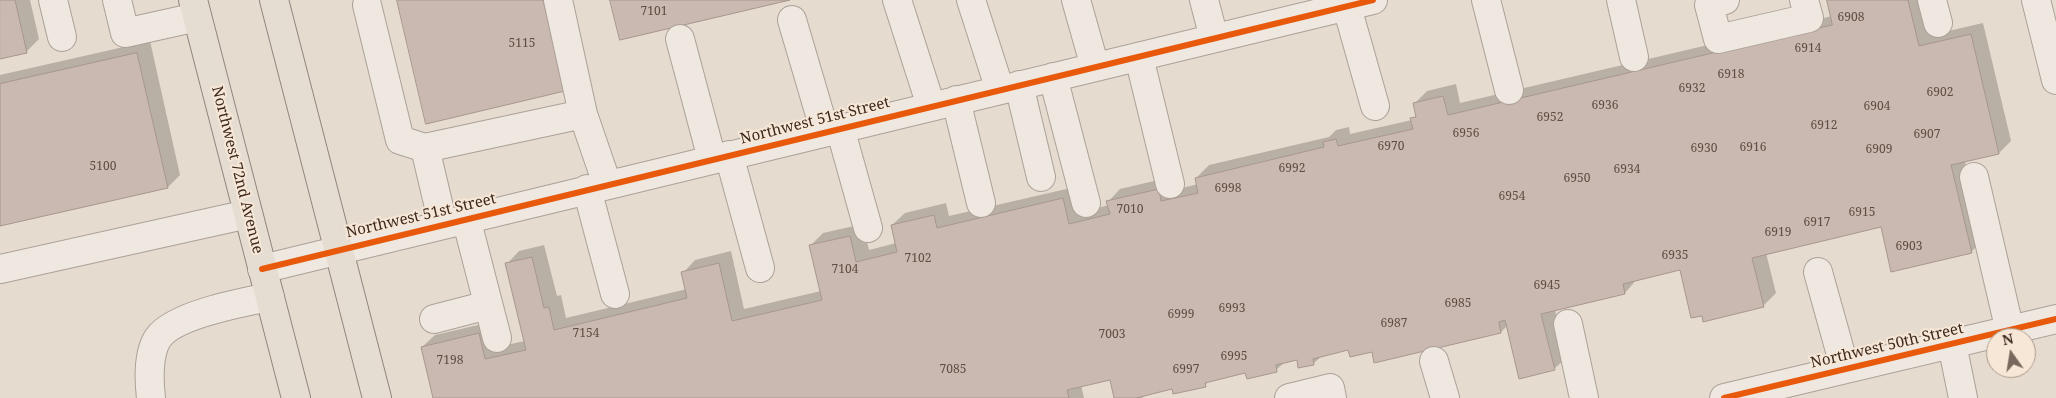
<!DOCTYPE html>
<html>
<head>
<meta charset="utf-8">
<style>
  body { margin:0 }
  #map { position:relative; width:2056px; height:398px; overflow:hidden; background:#e6dbcf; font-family:"Noto Serif",serif }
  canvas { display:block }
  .north { position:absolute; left:1986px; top:328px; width:50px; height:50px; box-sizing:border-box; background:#f7e7d6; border:1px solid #ac9b8d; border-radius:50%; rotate:347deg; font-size:14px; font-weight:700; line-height:20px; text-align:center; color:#3c281f }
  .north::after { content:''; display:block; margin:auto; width:18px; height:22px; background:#78675d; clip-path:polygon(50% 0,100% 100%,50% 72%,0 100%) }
</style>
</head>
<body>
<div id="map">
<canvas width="2056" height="398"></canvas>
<div class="north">N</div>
</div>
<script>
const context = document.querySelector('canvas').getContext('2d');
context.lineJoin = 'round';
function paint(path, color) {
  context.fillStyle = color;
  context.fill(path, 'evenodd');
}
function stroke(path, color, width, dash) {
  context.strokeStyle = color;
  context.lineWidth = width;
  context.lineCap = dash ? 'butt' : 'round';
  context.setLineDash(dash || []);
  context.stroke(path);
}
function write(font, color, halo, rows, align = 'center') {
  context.font = font + ' "Noto Serif",serif';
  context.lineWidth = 4;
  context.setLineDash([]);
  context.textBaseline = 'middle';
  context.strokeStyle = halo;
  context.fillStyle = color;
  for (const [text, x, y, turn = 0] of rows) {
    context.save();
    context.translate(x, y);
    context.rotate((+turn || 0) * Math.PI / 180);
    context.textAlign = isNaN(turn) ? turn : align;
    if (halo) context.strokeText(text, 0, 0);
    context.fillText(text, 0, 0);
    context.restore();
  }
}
paint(new Path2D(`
  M0 0H30L39 39 26 52 0 58Z
  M398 0H559L577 77Z
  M1828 0H1923L1931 35 1983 23 2011 141 1999 153 1965 161 1984 239 1971 252 1882 226 1766 253 1776 293 1763 306 1681 269 1637 279 1625 293 1555 310 1567 357 1554 369 1507 326 1501 332 1375 362 1373 350 1349 349 1322 356 1314 363 1299 367 1298 359 1285 362 1276 370 1246 372 1210 380 1205 385 1173 388 1146 394 1142 398H1115L1111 378 1081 385 1084 398H435L422 347 435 335 491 322 497 347 525 341 507 264 519 251 544 245 557 296 561 295 566 318 687 289 683 273 695 260 731 251 744 309 821 291 810 246 823 233 863 224 869 250 896 243 892 225 905 213 946 203 949 216 1075 187 1081 212 1109 205 1108 202 1120 189 1171 177 1174 190 1198 184 1196 178 1209 165 1329 137 1336 130 1349 127 1350 134 1412 120 1417 114 1414 104 1427 91 1456 84 1460 103 1832 16Z
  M150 41 180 175 168 187 0 225V75Z`), '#0003');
const building = new Path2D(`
  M0 0H15L27 53 0 59Z
  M397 0H543L565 91 426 124Z
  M610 0H790L620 40Z
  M1827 0H1908L1919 46 1971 34 1999 154 1951 165 1972 253 1891 272 1881 227 1752 258 1764 307 1703 322 1702 316 1691 318 1680 270 1623 284 1625 294 1541 314 1555 370 1519 379 1505 320 1499 322 1501 333 1374 363 1372 352 1350 357 1348 350 1313 359 1314 365 1298 368 1297 360 1276 365 1277 372 1247 379 1245 373 1205 383 1206 387 1173 394 1172 389 1136 398H1114L1110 380 1067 390 1069 398H433L421 347 479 333 485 359 526 350 505 263 532 257 544 308 549 307 554 330 687 298 681 272 719 263 732 321 822 300 809 245 850 236 856 262 897 252 891 225 934 215 937 228 1063 198 1069 224 1110 214 1106 201 1159 189 1161 201 1198 193 1195 178 1324 147 1323 142 1336 139 1338 146 1413 129 1410 118 1416 117 1413 103 1443 96 1448 115 1832 25Z
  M137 53 168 188 0 226V84Z`);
paint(building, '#cab9b0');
stroke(building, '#a7968e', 1);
const minor = new Path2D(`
  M53 0 62 37
  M117 0 125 33 197 17
  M558 0 583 114
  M897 0 931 106
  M971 0 1000 90
  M1076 0 1095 67
  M1204 0 1214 38
  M1345 0 1375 106
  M1486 0 1509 90
  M1621 0 1634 57
  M1725 0 1709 5 1718 39 1809 18 1804 0
  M1932 0 1938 23
  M2036 0 2056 80
  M367 5 400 140 425 148 443 224
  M792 20 825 132
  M680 39 712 159
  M1139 57 1170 184
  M1053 77 1086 203
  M1019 85 1041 177
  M956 100 981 203
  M840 128 868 228
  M425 148 583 114 607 184
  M729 155 760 268
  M1974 177 2010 331
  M587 189 615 294
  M466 218 497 338
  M0 269 248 214
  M262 269 1373 0
  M1818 272 1845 369
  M434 319 488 305
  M1568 324 1584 398
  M1952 344 1963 398
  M1434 361 1445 398
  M151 398C149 381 148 353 158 338 174 315 243 302 270 297
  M1289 398 1330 388 1332 398
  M1724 398 2056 319`);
const major = new Path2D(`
  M193 0 296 398
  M274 0 377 398`);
stroke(minor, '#aca198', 30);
stroke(major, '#91867f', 30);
stroke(minor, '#eee8e1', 28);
stroke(major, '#e6ddd2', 28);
stroke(new Path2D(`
  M262 269 1373 0
  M1724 398 2056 319`), '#e8590c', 6);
write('12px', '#604c43', null, [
  ["7101",654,12],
  ["6908",1851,18],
  ["5115",522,44],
  ["6914",1808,49],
  ["6918",1731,75],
  ["6932",1692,89],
  ["6902",1940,93],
  ["6936",1605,106],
  ["6904",1877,107],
  ["6952",1550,118],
  ["6912",1824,126],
  ["6956",1466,134],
  ["6907",1927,135],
  ["6970",1391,147],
  ["6916",1753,148],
  ["6930",1704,149],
  ["6909",1879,150],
  ["5100",103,167],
  ["6992",1292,169],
  ["6934",1627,170],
  ["6950",1577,179],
  ["6998",1228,189],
  ["6954",1512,197],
  ["7010",1130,210],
  ["6915",1862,213],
  ["6917",1817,223],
  ["6919",1778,233],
  ["6903",1909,247],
  ["6935",1675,256],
  ["7102",918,259],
  ["7104",845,270],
  ["6945",1547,286],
  ["6985",1458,304],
  ["6993",1232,309],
  ["6999",1181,315],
  ["6987",1394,324],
  ["7154",586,334],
  ["7003",1112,335],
  ["6995",1234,357],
  ["7198",450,361],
  ["7085",953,370],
  ["6997",1186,370]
]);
write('15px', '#3c281f', '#f7e7d6', [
  ["Northwest 51st Street",815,121,-14],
  ["Northwest 72nd Avenue",237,170,76],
  ["Northwest 51st Street",421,216,-13],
  ["Northwest 50th Street",1887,346,-13]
]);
</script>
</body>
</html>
